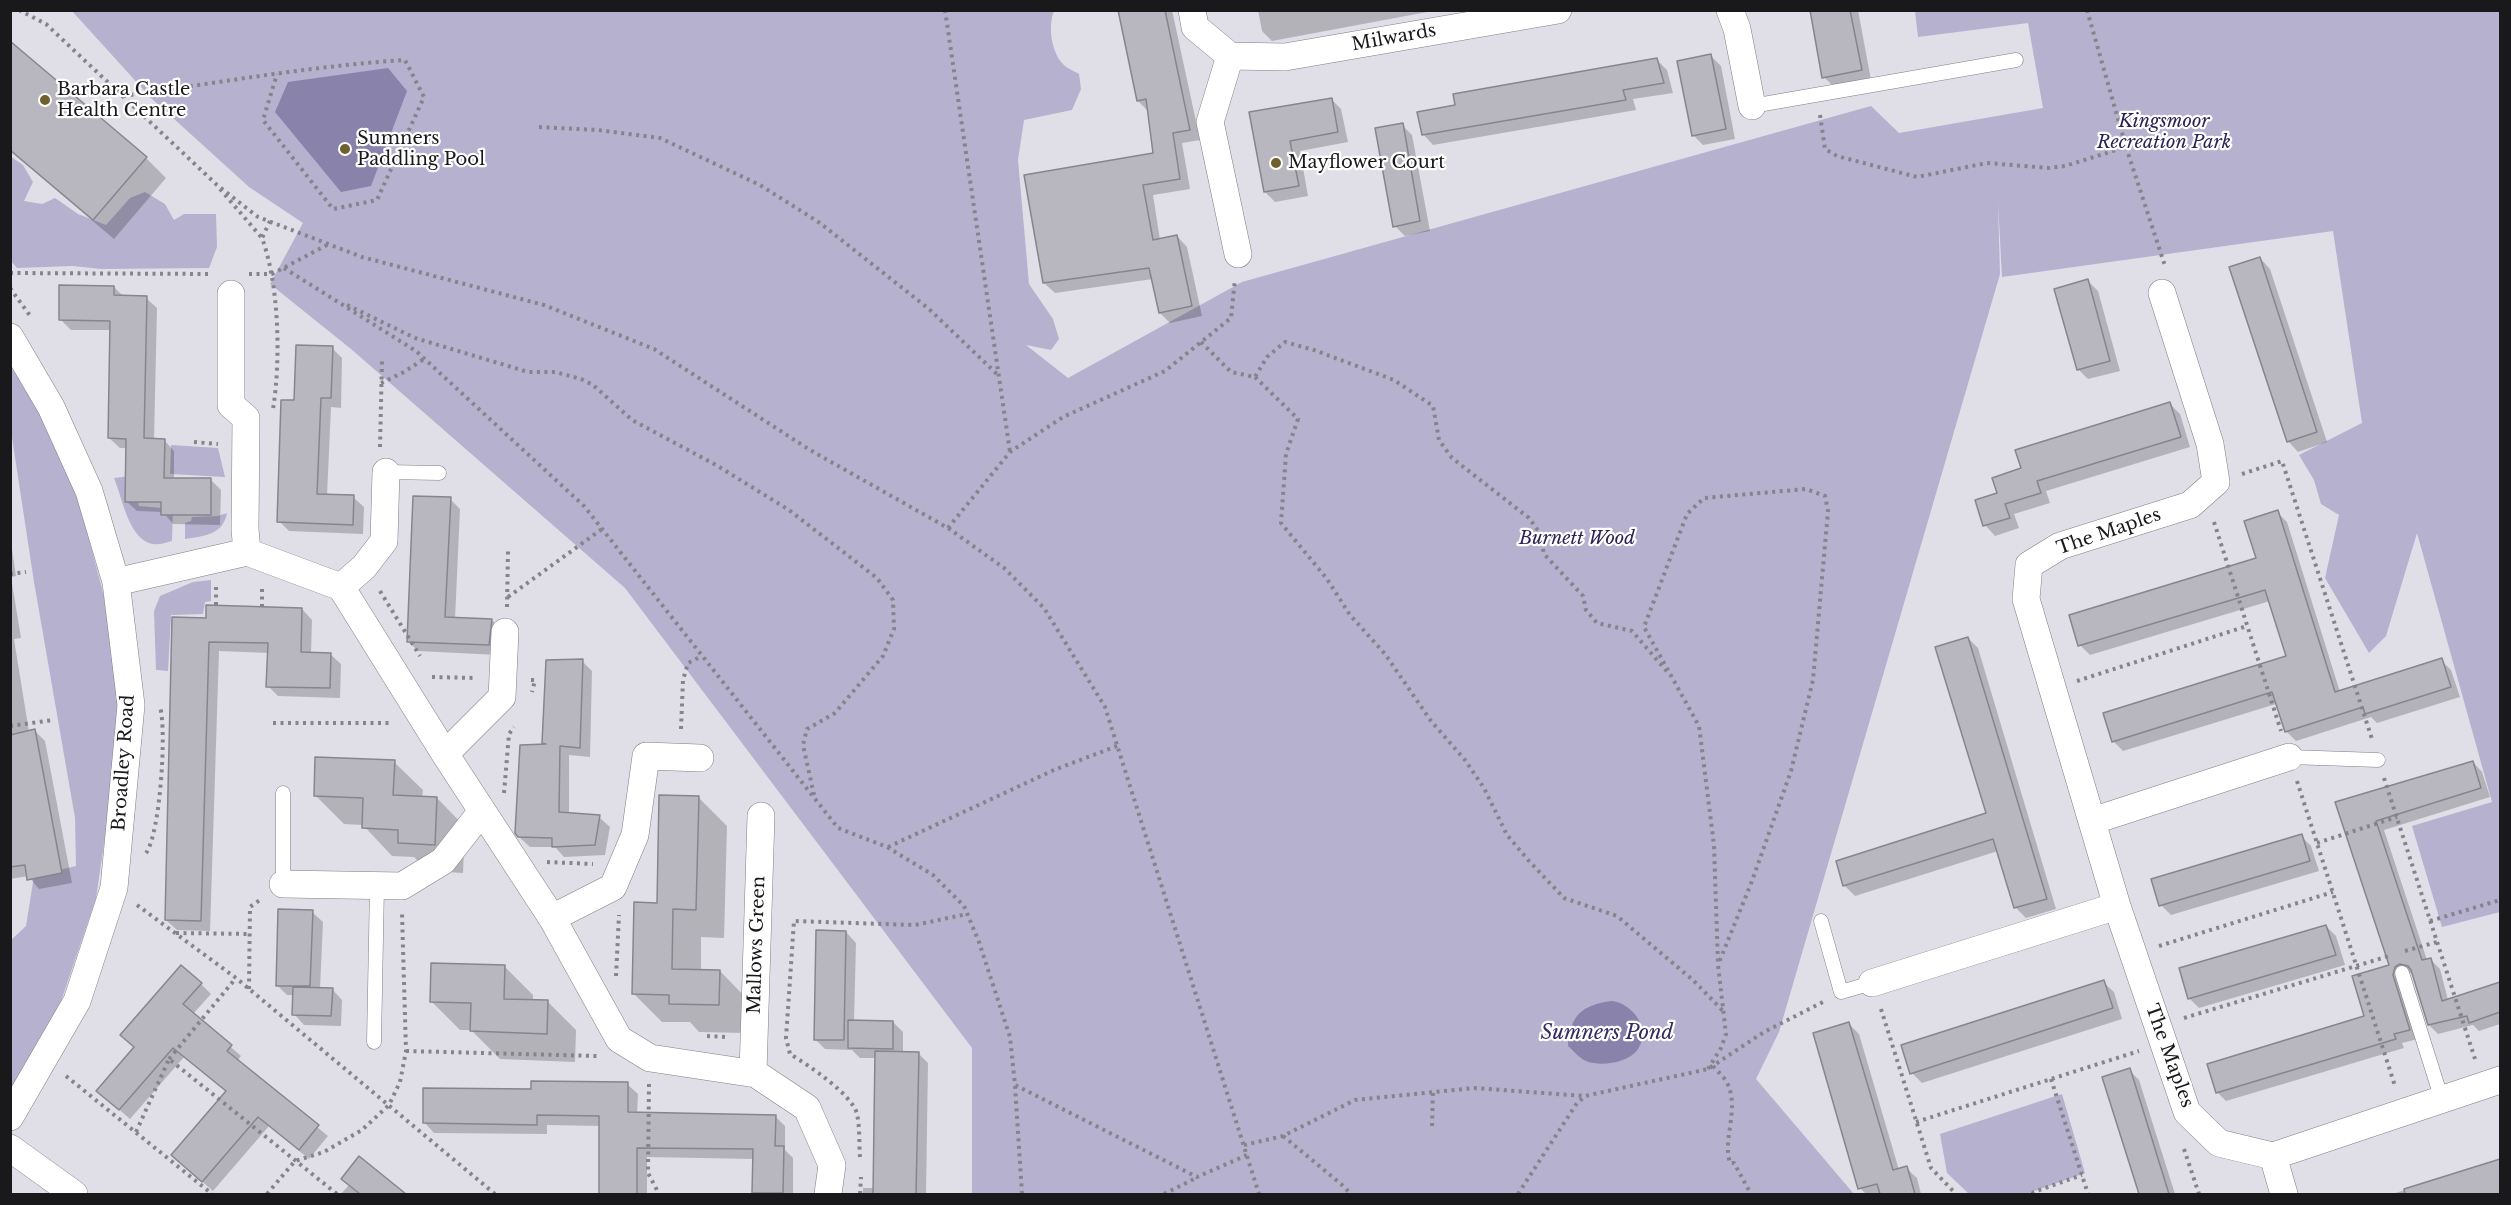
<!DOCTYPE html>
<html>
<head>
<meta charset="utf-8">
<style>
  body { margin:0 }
  #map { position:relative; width:2511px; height:1205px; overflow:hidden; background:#e0dfe8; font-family:"Libre Baskerville",serif }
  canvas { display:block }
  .frame { position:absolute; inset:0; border:12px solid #19191c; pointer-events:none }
</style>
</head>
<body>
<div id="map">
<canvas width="2511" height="1205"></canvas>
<div class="frame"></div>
</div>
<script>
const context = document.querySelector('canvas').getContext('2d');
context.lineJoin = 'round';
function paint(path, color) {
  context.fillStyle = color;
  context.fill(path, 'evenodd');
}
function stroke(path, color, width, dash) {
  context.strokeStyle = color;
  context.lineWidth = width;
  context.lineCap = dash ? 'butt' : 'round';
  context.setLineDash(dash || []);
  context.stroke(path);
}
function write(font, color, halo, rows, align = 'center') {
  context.font = font + ' "Libre Baskerville",serif';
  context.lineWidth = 4.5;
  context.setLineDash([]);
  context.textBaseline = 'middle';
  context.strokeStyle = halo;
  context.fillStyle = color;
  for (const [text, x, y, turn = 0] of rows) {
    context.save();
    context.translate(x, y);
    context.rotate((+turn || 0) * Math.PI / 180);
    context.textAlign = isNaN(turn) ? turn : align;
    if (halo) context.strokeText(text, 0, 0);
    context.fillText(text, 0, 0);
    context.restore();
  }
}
paint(new Path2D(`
  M72 11H1054C1048 26 1051 50 1062 63 1066 68 1074 71 1079 74L1081 89 1072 110 1024 120 1018 160 1029 284 1053 319 1059 339 1051 350 1026 345 1068 378 1242 282 1871 106 1899 133 2043 108 2028 23 1918 37 1915 11H2500V912L2442 927 2412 826 2492 802 2417 533 2386 636 2369 653 2325 578 2339 515 2321 504 2314 480 2299 455 2362 423 2333 231 2002 277 1998 202 2000 274 1779 1032 1756 1079 1854 1194H972V1048L625 588 351 349 270 284 303 223 249 187 151 98Z
  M10 156 23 165 33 182 24 201 42 204 55 198 78 214 106 225 130 198 145 192 165 204 174 220 184 214H216L217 247 209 268 101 269 73 266 17 268 11 261Z
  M11 368 31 394 78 498 109 615 117 691V755L96 898 53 1025 11 1091V940L26 926 34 876 76 866 75 818 34 582 11 431Z
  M171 445 218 448 225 477 170 474Z
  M131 476 139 506 173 509 172 541C165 543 156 546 149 543 128 535 122 497 114 478Z
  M227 513C223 535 204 536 185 539V523L191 521 192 517 218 516Z
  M211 580V601L205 602 203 614 171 615 168 671 156 670 154 611 160 596 193 582Z
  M2062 1094 2085 1173 2026 1194H1969L1947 1173 1940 1134Z`), '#b5b1cf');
paint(new Path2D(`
  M388 68 407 91 371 186 341 192 275 112 288 82Z
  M1612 1001C1633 1004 1652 1029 1638 1049 1629 1063 1600 1067 1586 1061 1579 1058 1574 1051 1568 1046 1570 1016 1581 1005 1612 1001Z`), '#8983ac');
paint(new Path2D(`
  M1120 10H1172L1200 140 1182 143 1190 189 1153 195 1160 240 1177 236 1187 247 1202 316 1170 323 1160 313 1153 279 1055 293 1044 283 1155 155 1149 112 1138 101Z
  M1258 10H1438L1272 41 1262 31Z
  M1812 10H1858L1871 80 1834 87 1824 77Z
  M10 51 146 158 166 178 114 239 10 151Z
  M1711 56 1721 66 1735 139 1703 145 1693 135Z
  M1657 60 1667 70 1673 93 1633 99 1636 110 1433 145 1423 134Z
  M1331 99 1341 109 1348 142 1300 151 1308 196 1275 202 1265 192 1251 114Z
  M1402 125 1412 135 1430 231 1405 236 1395 226Z
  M2260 258 2270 269 2327 442 2298 452 2288 441Z
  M2088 281 2098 291 2120 371 2088 379 2078 369Z
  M114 287 124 297 146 298 157 308 154 440H164L174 451V479L211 480 221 490 220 525 173 524 163 512 137 511 126 501 127 448H120L109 438 112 330H71L60 319Z
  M332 348 342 358 341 408 331 407 327 496 353 497 364 507 363 534 289 531 279 521 295 402Z
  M2170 404 2180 414 2190 447 2046 491 2050 503 2014 514 2019 528 1995 536 1985 525 2023 469Z
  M450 499 460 509 455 619 492 620 502 631 498 655 418 651 408 641Z
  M2277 512 2287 522 2340 692 2441 660 2451 670 2460 697 2377 723 2371 717 2296 741 2286 731 2276 704 2123 751 2113 741 2288 657 2270 601 2090 655 2080 645 2258 559Z
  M10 536 16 576 11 577 21 638 14 639 29 732 35 731 45 741 72 883 39 889 28 876 10 879Z
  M302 609 312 620 311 654H330L341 664 340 698 278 696 268 686 269 653 219 651 210 931 177 930 166 920 207 620Z
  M1968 638 1978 648 2056 909 2026 918 2016 908 1998 851 1855 896 1845 886 1837 862 1988 814Z
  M582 661 592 671 590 757 569 755V814L599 817 610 827 605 855 564 857 555 847H530L519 837 546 746 543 743Z
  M394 762 423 790 422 798H437L465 827 463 873 428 871 414 857 392 856 363 825 344 824 315 795Z
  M2473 762 2482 772 2490 797 2384 830 2427 960H2431L2440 969 2448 1000 2500 983V1024L2479 1031 2473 1025 2438 1034 2429 1025 2413 973H2410L2404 976 2418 1039 2402 1043 2404 1048 2226 1101 2217 1092 2366 1017 2390 966 2337 803Z
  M698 797 727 826 724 938 701 937V971H720L748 1000 747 1033 699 1032 690 1022H662L633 993 658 905Z
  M2301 836 2311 846 2319 871 2171 915 2161 905Z
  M312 912 323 922 320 989H332L342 1000 341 1026 304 1025 294 1014V995H287L277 985Z
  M2326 926 2336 936 2345 965 2199 1008 2189 998Z
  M846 932 856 943 854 1021 893 1022 903 1032V1053H918L928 1063 926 1194H863V1188H874L877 1058H860L852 1050 825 1049 815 1039Z
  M505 967 533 995V1001L548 1002 576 1030 575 1062 500 1059 471 1030H460L431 1001Z
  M2103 982 2114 992 2122 1019 1922 1083 1912 1073Z
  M201 984 211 994 193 1014 241 1056 237 1061 328 1136 309 1159 269 1126 213 1191 183 1165 227 1092 184 1057 130 1119 98 1091Z
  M1849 1024 1859 1034 1899 1170 1906 1168 1917 1178 1921 1194H1866L1860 1188Z
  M2129 1070 2139 1080 2175 1194H2140L2104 1078Z
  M627 1084 638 1094 637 1114 775 1116 785 1126V1150L793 1158V1194H756L754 1192V1159L647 1157V1194H600L601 1126 547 1125V1134L434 1133 424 1122 532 1091Z
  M359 1159 403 1194H341L349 1185Z
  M2500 1161V1194H2392Z`), '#0003');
const building = new Path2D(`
  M1118 10H1165L1190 130 1173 133 1180 179 1143 185 1153 240 1177 235 1192 306 1159 313 1149 268 1043 283 1024 175 1153 153 1146 99 1137 101Z
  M1810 10H1850L1862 70 1822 78Z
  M10 41 147 157 93 220 10 150Z
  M1711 54 1726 129 1692 136 1677 61Z
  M1657 58 1664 83 1623 90 1626 100 1422 135 1417 112 1455 105 1453 94Z
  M1332 98 1338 132 1290 141 1299 186 1264 192 1249 112Z
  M1403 123 1420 221 1393 227 1375 128Z
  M2260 257 2317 432 2287 442 2229 267Z
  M2088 279 2110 361 2077 370 2054 289Z
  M59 285 114 286V295L147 296 144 438 165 439 164 478H211V515H161V502H125L126 439 108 438 110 321 59 320Z
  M296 345 333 346 331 398H321L317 494 354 495 353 525 277 522 281 400H294Z
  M2170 402 2181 437 2037 481 2041 493 2005 504 2010 518 1983 526 1975 500 1997 493 1992 478 2021 468 2015 450Z
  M413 496 451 497 445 617 492 619 489 645 407 642Z
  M2278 510 2335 692 2442 658 2451 687 2365 714 2363 707 2285 732 2272 692 2112 742 2103 713 2286 656 2265 590 2078 646 2069 615 2256 558 2244 521Z
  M206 605 302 608 301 652 331 653 330 688 266 687 268 643 209 642 201 921 165 920 172 617 206 618Z
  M1968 637 2047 899 2014 908 1993 839 1843 886 1836 861 1986 813 1935 647Z
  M583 659 580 748 560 746 559 812 600 815 595 845 552 847V838L518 837 515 833 520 745 546 744 542 743 546 660Z
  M35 729 62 873 27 880 25 865 10 867V735Z
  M315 757 395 760 393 795 437 797 435 845 398 843V830L362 828 363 798 314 796Z
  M2473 761 2481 788 2376 821 2422 960 2431 958 2442 1001 2500 982V1012L2469 1023 2467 1016 2428 1025 2411 970 2408 966 2400 964 2395 967 2393 975 2410 1030 2394 1034 2396 1039 2216 1093 2207 1064 2364 1016 2352 976 2389 965 2335 802Z
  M659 795 699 796 696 910 673 909 672 969 720 970 719 1005 669 1004V995L632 994 634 902 657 903Z
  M2302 834 2310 861 2159 906 2151 879Z
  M278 909 313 910 310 986H276Z
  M2326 925 2336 955 2188 999 2179 968Z
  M816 930 846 931 844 1040H814Z
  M431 963 505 965 504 999 548 1000 547 1034 470 1031 471 1003 430 1002Z
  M181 965 202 983 183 1004 232 1045 227 1051 319 1125 299 1150 258 1117 202 1182 171 1155 226 1091 173 1048 119 1110 96 1091 134 1047 120 1035Z
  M2104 980 2113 1008 1910 1074 1901 1045Z
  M293 987 333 988 331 1016 292 1015Z
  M848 1020 893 1021V1049L848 1048Z
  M1849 1022 1893 1170 1907 1166 1915 1194H1880L1877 1184 1858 1189 1813 1033Z
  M875 1051 919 1052 916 1194H873Z
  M2130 1068 2169 1194H2139L2102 1077Z
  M531 1081 628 1082V1112L776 1115 775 1146H784L783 1193H752L753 1149 637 1148V1194H599V1116L537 1115V1125L423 1123V1088L531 1089Z
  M359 1156 406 1194H360L341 1179Z
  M2500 1159V1194H2405L2404 1189Z`);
paint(building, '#b8b7c0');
stroke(building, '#86858d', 1.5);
const lane = new Path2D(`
  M1752 106 2016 60
  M386 472 439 473
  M2289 757 2378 760
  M283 884V793
  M1821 921 1841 992 1872 983
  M2402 973 2442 1100
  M374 1042 377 886`);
const street = new Path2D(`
  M1192 10 1195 27 1230 56 1285 57 1558 10
  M1730 10 1737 29 1752 106
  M1230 56 1210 122 1238 254
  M2162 293 2210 444 2216 482 2190 505 2060 546 2029 565 2026 599 2117 906 2187 1112 2219 1143 2273 1156 2500 1080
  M231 294V405L246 418 245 529 247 552
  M10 337 51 407 89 491 116 582 131 705 114 888 77 1001 10 1117
  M116 582 247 552 341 587 445 754 552 918 619 1039 650 1058 756 1074 807 1108 832 1165 828 1194
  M341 587 364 567 384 541 386 472
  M445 754 502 697 505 632
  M2092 821 2289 757
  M283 884 402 886 443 861 482 811
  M552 918 613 887 635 835 646 756 700 758
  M1872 983 2117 906
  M753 1073 761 816
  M10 1148 74 1194
  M2273 1156 2284 1194`);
stroke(lane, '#7f7e86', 15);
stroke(street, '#7f7e86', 28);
stroke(new Path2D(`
  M19 10 46 24 217 185 258 217 362 257 544 305 654 349 810 450 948 528 1004 568 1044 608 1105 707 1259 1194
  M945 10 1010 452
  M2087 10 2126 147 2165 266
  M123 96C217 83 311 66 405 60L424 97 377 200 333 209 263 120 277 74
  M1820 115 1825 149 1837 156 1917 177 1987 163 2049 168 2065 166 2126 147
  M539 127 598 130 660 138 760 185 820 223 929 309 999 376
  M220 189 262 238
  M270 221 262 238C279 284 281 360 273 409
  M284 268 416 351 584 506 838 828 887 847 933 875 964 906 979 942 1010 1037 1015 1085 1197 1177 1247 1155
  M10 273 211 274
  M249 274H272L327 245
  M10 288 31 317
  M347 305 415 338 528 372H555L581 379 593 385 632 420 716 465 789 510 877 578 893 600 894 629 883 656 835 713 807 729 803 745 814 795
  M1201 342 1231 372 1255 377 1267 357 1285 342 1314 350 1394 380 1433 406 1439 440 1452 458 1529 518 1539 532 1544 554 1583 596 1586 610 1597 623 1632 631 1670 675
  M1255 377 1298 419 1286 454 1281 523 1327 579 1350 615 1385 654 1431 721 1465 760 1484 788 1507 835 1529 861 1564 898 1617 916 1694 981 1723 1011
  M381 383 404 372 424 359
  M194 442 218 444
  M380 447 382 361
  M2242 474 2282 461 2372 739
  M2214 522 2281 731
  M948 528 1010 452 1063 417 1165 371 1231 318 1235 279
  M10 574 26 572
  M380 591 420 656
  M508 597 602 529
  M216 605V587
  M262 607V587
  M507 607 508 551
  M432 677 476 678
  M531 680H535L532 692
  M2077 681 2247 626
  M273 723H393
  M10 726 53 720
  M681 729 683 680 688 663 702 656
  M2384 778 2475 1059
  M2297 781 2395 1086
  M504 793 509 734 514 727
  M2317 843 2397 817
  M888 847 1054 770 1117 746
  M146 853C160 835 167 730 160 707
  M547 862 593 864
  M137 905 236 978 495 1194
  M2430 921 2500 900
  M176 933 250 934
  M2159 946 2333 892
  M2405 951 2437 942
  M616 976 619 915
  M249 989 250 907 260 900
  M1881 1009 1931 1168 1956 1194
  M2184 1018 2389 956
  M707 1036 727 1037
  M406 1051 597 1056
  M169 1059 236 978
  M1713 1066C1717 1071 1723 1076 1726 1081 1741 1107 1722 1138 1730 1163H1734L1751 1194
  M1708 1069 1721 1048 1726 1034 1718 965 1714 845 1699 726 1644 627 1687 514 1704 498 1806 489 1825 496 1828 511 1813 680 1791 771 1752 881 1718 965
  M66 1076 212 1194
  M2051 1079 2088 1194
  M649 1084 648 1173 659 1194
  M1015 1086 1022 1194
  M1916 1122 2139 1051
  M1432 1126 1433 1092
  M136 1132 169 1059 337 1194
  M1283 1136 1341 1184 1351 1194
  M1244 1145 1283 1136 1355 1100 1474 1088 1585 1096 1708 1069 1764 1032 1823 1002
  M2184 1149 2199 1194
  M860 1157C859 1144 860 1128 857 1114 852 1094 808 1065 790 1054L786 1038 794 921 915 925 967 914
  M267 1194 295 1161 324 1152 362 1130 389 1105 400 1082 406 1051 402 913
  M860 1194 861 1177
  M1164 1194 1196 1178
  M1518 1194 1577 1103 1584 1097
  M2032 1194 2034 1192 2082 1175`), '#85848a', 4, [3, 4.5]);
stroke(lane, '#fff', 14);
stroke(street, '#fff', 27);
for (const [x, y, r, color] of [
  [45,100,6,"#6f612e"],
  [345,149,6,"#6f612e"],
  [1276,163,6,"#6f612e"]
]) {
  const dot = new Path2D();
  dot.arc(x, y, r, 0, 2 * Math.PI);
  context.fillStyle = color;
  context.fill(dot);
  stroke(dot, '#fff', 2);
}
write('18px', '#19191c', '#fff', [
  ["Milwards",1394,38,-10],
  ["The Maples",2109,532,-19],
  ["Broadley Road",124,763,-86],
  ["Mallows Green",757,945,-88],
  ["The Maples",2169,1056,70]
]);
write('18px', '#19191c', '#fff', [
  ["Barbara Castle",57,90],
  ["Health Centre",57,111],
  ["Sumners",357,139],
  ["Paddling Pool",357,160],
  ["Mayflower Court",1288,163]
], 'left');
write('italic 18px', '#2e2156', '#fff', [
  ["Kingsmoor",2164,122],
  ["Recreation Park",2164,143],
  ["Burnett Wood",1577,539]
]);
write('italic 20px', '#362a60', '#fff', [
  ["Sumners Pond",1607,1033]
]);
</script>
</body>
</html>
